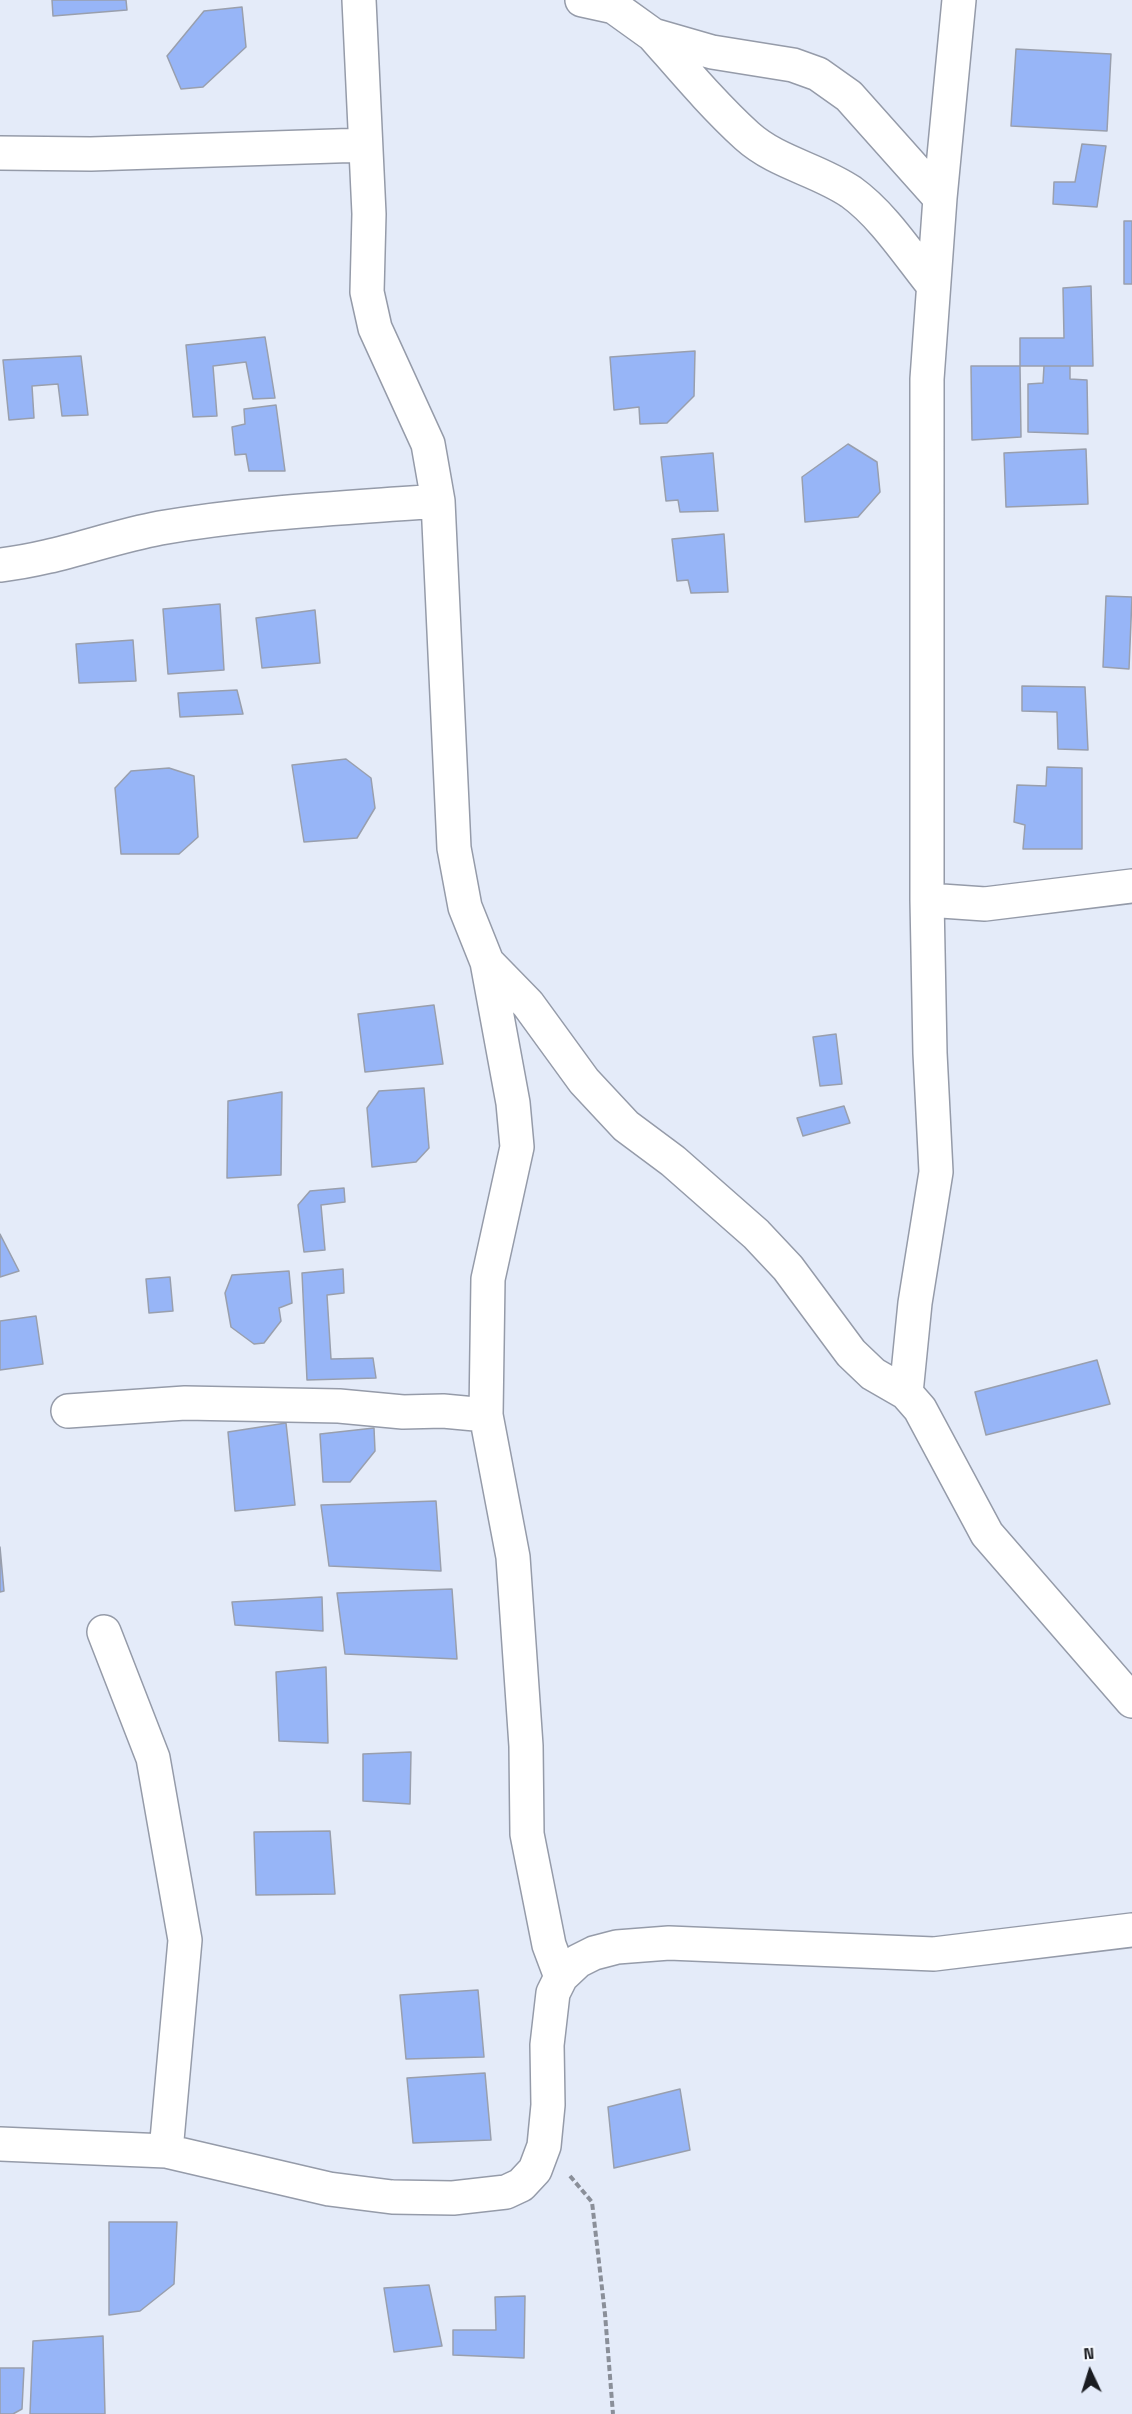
<!DOCTYPE html>
<html>
<head>
<meta charset="utf-8">
<style>
  body { margin:0 }
  #map { position:relative; width:1132px; height:2414px; overflow:hidden; background:#e4ebf9; font-family:"Space Grotesk",sans-serif }
  canvas { display:block }
  .north { position:absolute; left:1060px; top:2342px; width:60px; height:60px; -webkit-text-stroke:4px #f5f8fe; paint-order:stroke; rotate:356deg; font-size:16px; font-weight:700; line-height:24px; text-align:center; color:#1a1c21 }
  .north::after { content:''; display:block; margin:auto; width:21px; height:27px; background:#1a1c21; clip-path:polygon(50% 0,100% 100%,50% 72%,0 100%) }
</style>
</head>
<body>
<div id="map">
<canvas width="1132" height="2414"></canvas>
<div class="north">N</div>
</div>
<script>
const context = document.querySelector('canvas').getContext('2d');
context.lineJoin = 'round';
function paint(path, color) {
  context.fillStyle = color;
  context.fill(path, 'evenodd');
}
function stroke(path, color, width, dash) {
  context.strokeStyle = color;
  context.lineWidth = width;
  context.lineCap = dash ? 'butt' : 'round';
  context.setLineDash(dash || []);
  context.stroke(path);
}
const building = new Path2D(`
  M52 0H126L127 10 53 16Z
  M242 7 246 47 203 87 181 89 167 56 204 11Z
  M1016 49 1111 54 1107 131 1011 126Z
  M1082 144 1106 146 1097 207 1053 204 1054 182H1075Z
  M1124 221H1132V284H1124Z
  M1091 286 1093 366H1020V338H1064L1063 288Z
  M265 337 275 398 253 399 246 362 213 366 217 416 193 417 186 345Z
  M695 351 694 396 667 423 640 424 639 407 614 410 610 357Z
  M81 356 88 415 62 416 58 384 32 386 34 418 9 420 3 360Z
  M971 366H1020L1021 437 972 440Z
  M1044 366H1070V379L1087 380 1088 434 1028 432V384L1043 383Z
  M276 405 285 471H249L246 454 235 455 232 427 245 424 244 409Z
  M848 444 877 462 880 492 858 517 805 522 802 477Z
  M1086 449 1088 504 1006 507 1004 453Z
  M713 453 718 511 680 512 678 500 666 501 661 457Z
  M724 534 728 592 691 593 688 580 677 581 672 539Z
  M1106 596 1132 597 1129 669 1103 667Z
  M220 604 224 670 168 674 163 609Z
  M315 610 320 663 262 668 256 618Z
  M133 640 136 681 79 683 76 644Z
  M1022 686 1085 687 1088 750 1058 749 1057 712 1022 711Z
  M237 690 243 714 180 717 178 693Z
  M346 759 371 778 375 808 357 838 304 842 292 765Z
  M1047 767 1082 768V849H1023L1025 825 1014 822 1017 785 1046 786Z
  M169 768 194 776 198 837 179 854H121L115 788 131 771Z
  M434 1005 443 1064 365 1072 358 1014Z
  M836 1034 842 1084 820 1086 813 1037Z
  M424 1088 429 1148 416 1162 372 1167 367 1108 379 1091Z
  M282 1092 281 1175 227 1178 228 1101Z
  M844 1106 850 1123 803 1136 797 1118Z
  M344 1188 345 1202 321 1205 325 1250 304 1252 298 1205 310 1191Z
  M0 1234 19 1271 0 1277Z
  M343 1269 344 1293 327 1295 331 1359 373 1358 376 1378 307 1380 302 1273Z
  M289 1271 292 1303 279 1308 281 1321 264 1343 254 1344 231 1327 225 1293 232 1275Z
  M170 1277 173 1311 149 1313 146 1279Z
  M36 1316 43 1364 0 1370V1321Z
  M1097 1360 1110 1404 986 1435 975 1392Z
  M286 1423 295 1505 235 1511 228 1432Z
  M374 1428 375 1451 350 1482H323L320 1434Z
  M436 1501 441 1571 329 1566 321 1505Z
  M0 1547 4 1591 0 1592Z
  M452 1589 457 1659 345 1654 337 1593Z
  M322 1597 323 1631 235 1625 232 1602Z
  M326 1667 328 1743 279 1741 276 1672Z
  M411 1752 410 1804 363 1801V1754Z
  M330 1831 335 1894 256 1895 254 1832Z
  M478 1990 484 2057 406 2059 400 1995Z
  M485 2073 491 2140 413 2143 407 2078Z
  M680 2089 690 2150 614 2168 608 2107Z
  M109 2222H177L174 2284 140 2311 109 2315Z
  M429 2285 442 2346 394 2352 384 2288Z
  M525 2296 524 2358 453 2355V2330H496L495 2297Z
  M103 2336 105 2414H30L33 2341Z
  M0 2368H24L22 2409 13 2414H0Z`);
paint(building, '#97b5f7');
stroke(building, '#999fad', 1.5);
const minor = new Path2D(`
  M359 0 369 214 367 292 375 328 428 444 438 501 454 848 465 907 487 962 528 1004 584 1081 626 1126 673 1161 756 1234 788 1268 851 1353 873 1374 906 1393 920 1409 987 1534 1132 1701
  M582 0 614 7 653 35 712 52 793 65 818 74 849 96 940 198
  M653 35C683 69 713 105 747 136 777 163 817 169 851 192 883 215 908 254 933 285
  M0 153 91 154 365 145
  M0 565C55 559 107 538 160 528 252 512 345 508 438 501
  M927 900 985 904 1132 886
  M487 962 513 1103 517 1147 488 1279 486 1415 513 1557 526 1746 527 1834 549 1945 561 1977
  M906 1393 915 1303 936 1172 930 1053 927 900V379L940 198 959 0
  M68 1411 185 1403 339 1406 403 1412 443 1411 486 1415
  M104 1632 153 1758 185 1940 166 2151
  M0 2144 166 2151 329 2189 392 2197 453 2198 506 2192 521 2185 535 2170 544 2146 548 2105 547 2045 553 1993 561 1977 578 1961 594 1953 617 1947 669 1943 934 1954 1132 1930`);
stroke(minor, '#959ba9', 36);
stroke(new Path2D(`
  M570 2176 592 2202 605 2314 613 2414`), '#8a8f99', 4, [6, 3]);
stroke(minor, '#fff', 33);
</script>
</body>
</html>
